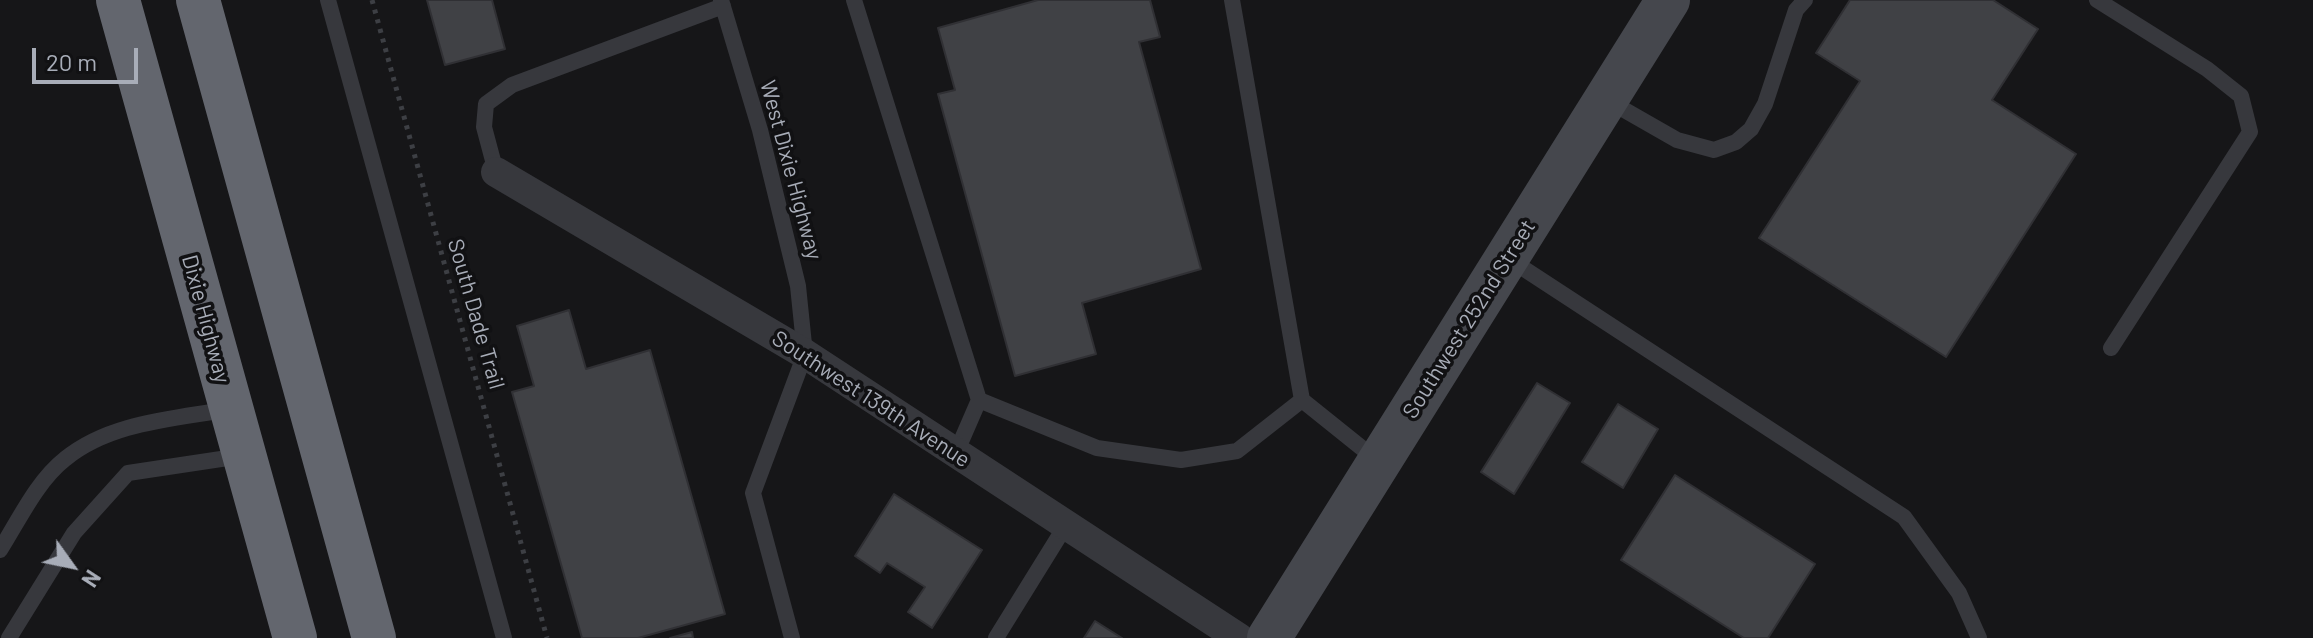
<!DOCTYPE html>
<html>
<head>
<meta charset="utf-8">
<style>
  body { margin:0 }
  #map { position:relative; width:2313px; height:638px; overflow:hidden; background:#161618; font-family:Barlow,sans-serif }
  canvas { display:block }
  .north { position:absolute; left:32px; top:526px; width:80px; height:80px; -webkit-text-stroke:6px #111113; paint-order:stroke; rotate:123deg; font-size:22px; font-weight:700; line-height:32px; text-align:center; color:#a8adb8 }
  .north::after { content:''; display:block; margin:auto; width:28px; height:36px; background:#a8adb8; clip-path:polygon(50% 0,100% 100%,50% 72%,0 100%) }
  .scale { position:absolute; left:32px; top:48px; width:106px; height:36px; box-sizing:border-box; border:4px solid #a8adb8; border-top:0; padding-left:10px; font-size:24px; line-height:28px; white-space:nowrap; color:#a8adb8; -webkit-text-stroke:6px #111113; paint-order:stroke }
</style>
</head>
<body>
<div id="map">
<canvas width="2313" height="638"></canvas>
<div class="north">N</div>
<div class="scale">20 m</div>
</div>
<script>
const context = document.querySelector('canvas').getContext('2d');
context.lineJoin = 'round';
function paint(path, color) {
  context.fillStyle = color;
  context.fill(path, 'evenodd');
}
function stroke(path, color, width, dash) {
  context.strokeStyle = color;
  context.lineWidth = width;
  context.lineCap = dash ? 'butt' : 'round';
  context.setLineDash(dash || []);
  context.stroke(path);
}
function write(font, color, halo, rows, align = 'center') {
  context.font = font + ' Barlow,sans-serif';
  context.lineWidth = 7;
  context.setLineDash([]);
  context.textBaseline = 'middle';
  context.strokeStyle = halo;
  context.fillStyle = color;
  for (const [text, x, y, turn = 0] of rows) {
    context.save();
    context.translate(x, y);
    context.rotate((+turn || 0) * Math.PI / 180);
    context.textAlign = isNaN(turn) ? turn : align;
    if (halo) context.strokeText(text, 0, 0);
    context.fillText(text, 0, 0);
    context.restore();
  }
}
const building = new Path2D(`
  M427 0H492L505 49 445 65Z
  M1038 0H1150L1160 37 1139 42 1201 269 1082 303 1096 354 1015 376 938 94 955 90 938 28Z
  M1850 0H1993L2038 29 1992 100 2076 154 1946 357 1759 238 1860 81 1816 53Z
  M569 310 586 369 650 350 725 614 638 638H582L512 392 534 386 517 326Z
  M1537 383 1570 403 1514 494 1481 472Z
  M1618 404 1658 429 1623 488 1582 462Z
  M1675 475 1815 564 1768 638H1744L1621 560Z
  M894 494 982 550 932 628 908 612 925 587 887 563 880 573 855 556Z
  M1095 621 1122 638H1084Z
  M692 632 693 638H670Z`);
paint(building, '#404145');
stroke(building, '#303034', 2);
stroke(new Path2D(`
  M372 0 547 638`), '#3d3f44', 5, [4, 6]);
stroke(new Path2D(`
  M328 0 504 638
  M721 0 760 130 798 286 805 354 753 493 792 638
  M854 0 979 400 956 453
  M1232 0 1302 400 1378 461
  M2097 0 2207 69 2241 96 2250 132 2111 348
  M1607 100 1677 140 1714 150 1736 142 1751 129 1765 104 1796 10 1805 0
  M496 172 484 127 486 104 512 85 723 6
  M1509 259 1904 517 1959 593 1979 638
  M979 400 1097 448 1181 460 1237 451 1302 400
  M0 550C19 520 37 481 65 459 110 422 174 419 230 409
  M9 638 74 533 128 473 241 456
  M996 638 1066 525`), '#37383d', 16);
stroke(new Path2D(`
  M496 172 805 354 1239 638`), '#37383d', 30);
stroke(new Path2D(`
  M1269 638 1668 0`), '#45474d', 44);
stroke(new Path2D(`
  M118 0 295 638
  M198 0 374 638`), '#63666e', 44);
write('22px', '#a8adb8', '#111113', [
  ["West Dixie Highway",791,170,75],
  ["South Dade Trail",476,314,74],
  ["Dixie Highway",206,319,75],
  ["Southwest 252nd Street",1469,319,-58],
  ["Southwest 139th Avenue",871,399,33]
]);
</script>
</body>
</html>
